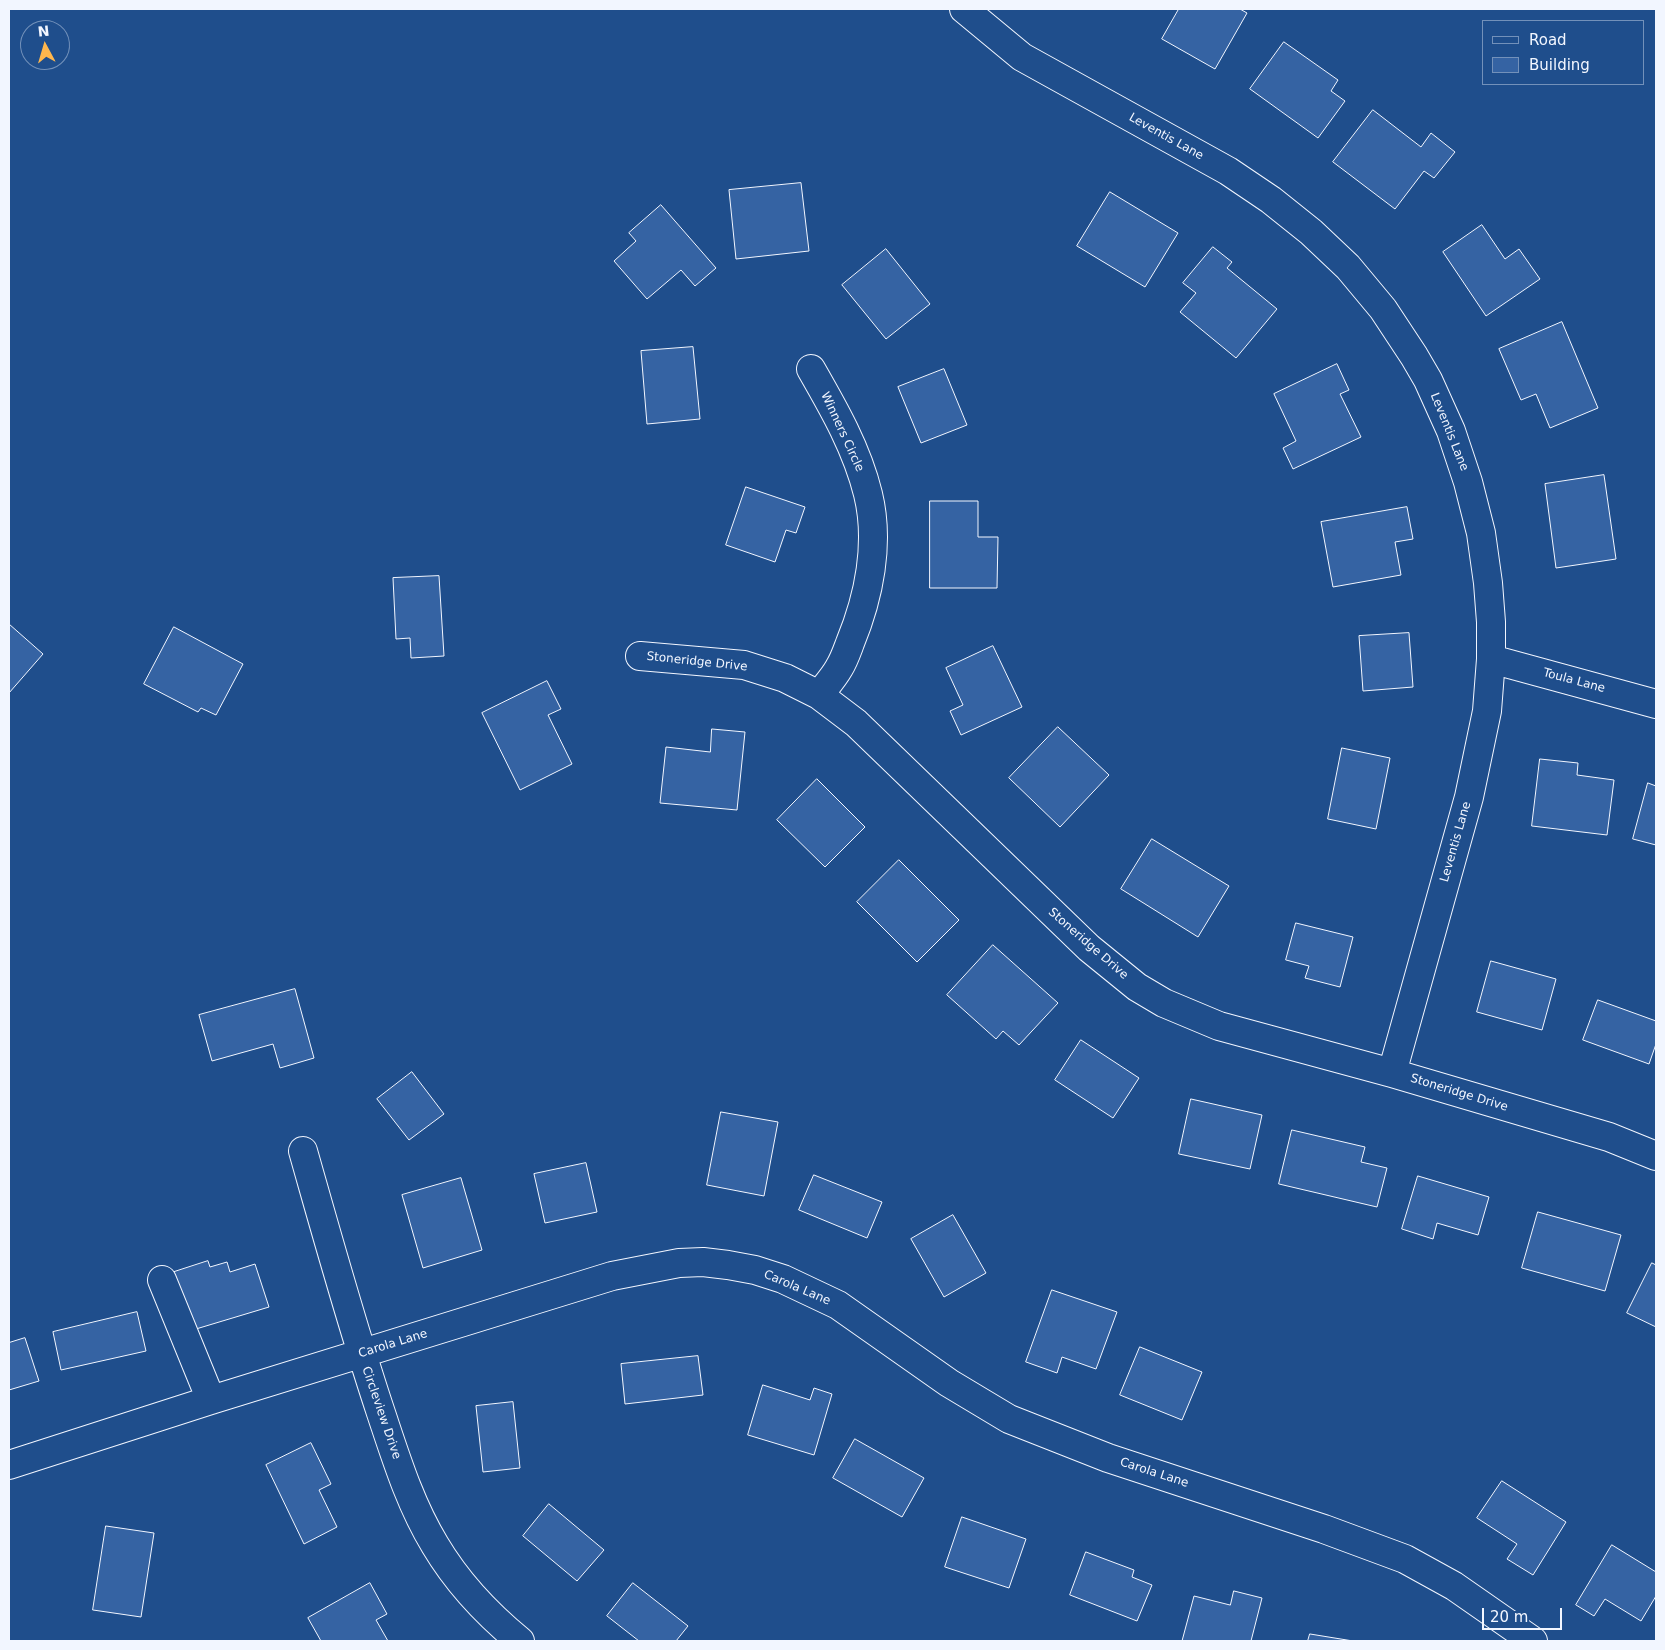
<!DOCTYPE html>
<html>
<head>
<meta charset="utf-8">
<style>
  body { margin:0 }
  #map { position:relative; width:1665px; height:1650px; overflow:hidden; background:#1f4e8c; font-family:"DejaVu Sans",sans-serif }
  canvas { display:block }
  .frame { position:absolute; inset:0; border:10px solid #f2f6ff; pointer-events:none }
  .legend { position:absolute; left:1482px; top:20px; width:162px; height:65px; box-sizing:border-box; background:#1f4e8c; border:1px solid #7391ba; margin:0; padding:6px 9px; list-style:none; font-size:15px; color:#f2f6ff }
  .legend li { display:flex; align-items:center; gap:10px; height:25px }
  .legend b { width:25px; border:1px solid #7391ba }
  .north { position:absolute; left:20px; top:20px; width:50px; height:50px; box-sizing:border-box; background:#1f4e8c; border:1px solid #7391ba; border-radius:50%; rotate:354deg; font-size:14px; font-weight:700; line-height:20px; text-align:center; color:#f2f6ff }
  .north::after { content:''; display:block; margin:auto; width:18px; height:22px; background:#ffb74d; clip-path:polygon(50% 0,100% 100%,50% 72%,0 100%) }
  .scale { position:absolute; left:1482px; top:1608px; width:80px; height:22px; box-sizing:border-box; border:2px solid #f2f6ff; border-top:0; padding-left:6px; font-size:15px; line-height:18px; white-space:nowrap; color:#f2f6ff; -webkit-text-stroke:4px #1f4e8c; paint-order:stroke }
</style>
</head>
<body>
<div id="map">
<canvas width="1665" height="1650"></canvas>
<div class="frame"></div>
<ul class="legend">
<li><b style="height:6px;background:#1f4e8c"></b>Road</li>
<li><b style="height:14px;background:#3563a3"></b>Building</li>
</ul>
<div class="north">N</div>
<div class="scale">20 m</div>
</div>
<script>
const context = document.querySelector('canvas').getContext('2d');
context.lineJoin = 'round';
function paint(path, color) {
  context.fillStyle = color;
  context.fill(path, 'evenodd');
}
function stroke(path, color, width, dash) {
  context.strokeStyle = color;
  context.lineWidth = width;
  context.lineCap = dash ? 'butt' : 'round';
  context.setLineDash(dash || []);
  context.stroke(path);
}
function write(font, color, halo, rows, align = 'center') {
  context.font = font + ' "DejaVu Sans",sans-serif';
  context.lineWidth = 4;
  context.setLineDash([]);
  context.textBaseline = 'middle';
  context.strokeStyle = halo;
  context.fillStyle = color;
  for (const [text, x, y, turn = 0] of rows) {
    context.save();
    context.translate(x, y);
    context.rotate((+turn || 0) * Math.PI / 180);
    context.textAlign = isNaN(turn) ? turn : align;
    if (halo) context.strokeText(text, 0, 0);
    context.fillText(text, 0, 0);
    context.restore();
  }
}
const building = new Path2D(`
  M1179 9H1240L1247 13 1215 69 1162 39Z
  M1284 42 1338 80 1331 91 1345 101 1318 138 1250 89Z
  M1373 110 1421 147 1431 133 1455 152 1434 178 1424 171 1395 209 1333 162Z
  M801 183 809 251 736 259 729 190Z
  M1110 192 1178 233 1145 287 1077 246Z
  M661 205 716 268 695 286 681 270 647 299 614 261 636 241 629 233Z
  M1482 225 1505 259 1519 249 1540 279 1486 316 1443 252Z
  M1213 247 1232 262 1227 268 1277 309 1236 358 1180 312 1196 293 1183 283Z
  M886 249 930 304 886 339 842 285Z
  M1562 322 1598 408 1550 428 1536 394 1521 400 1499 349Z
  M693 347 700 419 647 424 641 351Z
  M1337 364 1349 390 1340 394 1361 437 1293 469 1283 448 1296 441 1274 394Z
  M944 369 967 425 921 443 898 387Z
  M1604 475 1616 559 1556 568 1545 484Z
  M746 487 805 507 796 533 786 530 775 562 726 545Z
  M930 501H978V537H998L997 588H930Z
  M1407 507 1413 539 1395 542 1401 575 1333 587 1321 522Z
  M439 576 444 656 411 658 410 638 396 639 393 578Z
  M9 624 43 654 9 693Z
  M174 627 243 664 216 715 201 708 198 712 144 684Z
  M1409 633 1413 687 1363 691 1359 636Z
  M993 646 1022 707 961 735 950 711 963 705 946 668Z
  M547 681 561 709 548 715 572 764 520 790 482 713Z
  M1058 727 1109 775 1060 827 1009 778Z
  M712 729 745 732 737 810 660 803 666 747 710 752Z
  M1342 748 1390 758 1376 829 1328 819Z
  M1540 759 1578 763 1577 775 1614 780 1607 835 1532 826Z
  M817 779 865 827 825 867 777 820Z
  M1648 783 1656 786V845L1633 839Z
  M1152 839 1229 886 1198 937 1121 889Z
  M899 860 959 920 917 962 857 902Z
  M1296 923 1353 937 1340 987 1305 978 1309 966 1286 960Z
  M993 945 1058 1003 1019 1045 1003 1031 996 1039 947 995Z
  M1491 961 1556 979 1542 1030 1477 1012Z
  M295 989 314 1058 280 1068 273 1044 212 1061 199 1015Z
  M1598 1000 1656 1021V1044L1649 1064 1583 1040Z
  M1081 1040 1139 1078 1113 1118 1055 1080Z
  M412 1072 444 1114 409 1140 377 1099Z
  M1191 1099 1262 1115 1250 1169 1179 1154Z
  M721 1112 778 1122 764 1196 707 1185Z
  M1292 1130 1365 1147 1361 1162 1387 1168 1377 1207 1279 1184Z
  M586 1163 597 1212 545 1223 534 1174Z
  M814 1175 882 1202 867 1238 799 1210Z
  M1418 1176 1489 1197 1478 1235 1437 1223 1433 1239 1402 1229Z
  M461 1178 482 1250 423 1268 402 1195Z
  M1538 1212 1621 1235 1605 1291 1522 1268Z
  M953 1215 986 1273 944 1297 911 1239Z
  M208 1261 210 1267 227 1262 230 1272 255 1264 269 1307 186 1332 168 1274Z
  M1652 1263 1656 1265V1327L1627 1313Z
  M1052 1290 1117 1312 1096 1369 1062 1357 1057 1373 1026 1362Z
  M137 1312 146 1351 61 1370 53 1332Z
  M25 1338 39 1381 9 1390V1343Z
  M1140 1347 1202 1372 1182 1420 1120 1395Z
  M698 1356 703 1395 625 1404 621 1364Z
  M763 1385 810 1400 814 1388 832 1394 814 1455 748 1435Z
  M513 1402 520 1468 483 1472 476 1406Z
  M855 1439 924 1478 902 1517 833 1478Z
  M311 1443 331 1484 319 1490 337 1527 304 1544 266 1465Z
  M1502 1481 1566 1522 1533 1575 1507 1559 1517 1544 1477 1518Z
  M549 1504 604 1550 577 1581 523 1536Z
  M962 1517 1026 1539 1009 1588 945 1567Z
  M106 1526 154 1533 141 1617 93 1610Z
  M1612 1545 1656 1572V1596L1641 1621 1605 1599 1594 1616 1576 1605Z
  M1086 1552 1134 1570 1132 1577 1152 1585 1137 1621 1070 1595Z
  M370 1583 387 1614 376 1620 388 1641H321L308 1618Z
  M633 1583 688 1626 676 1641H639L607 1616Z
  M1234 1591 1262 1598 1251 1641H1182L1194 1596 1230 1605Z
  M1310 1634 1353 1641H1308Z`);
paint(building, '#3563a3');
stroke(building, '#f2f6ff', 1);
const minor = new Path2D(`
  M964 9 1022 57 1228 171 1271 200 1311 232 1348 267 1383 309 1414 356 1428 380 1451 431 1468 482 1481 533 1488 583 1491 622V659L1487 711 1469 797 1392 1073
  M811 369C834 409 857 449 868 494 880 543 869 597 850 643 847 651 844 660 839 668 834 677 826 686 819 695
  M640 656 744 665 785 678 819 695 856 723 1089 948 1137 987 1164 1003 1219 1026 1392 1073 1609 1137 1656 1156
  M1491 659 1656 704
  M303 1151C328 1239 352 1326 381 1413 396 1458 410 1504 435 1545 457 1582 487 1614 520 1641
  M162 1280 211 1400
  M9 1465 211 1400 612 1276 679 1263 703 1262 728 1265 755 1270 783 1279 838 1305 949 1383 1009 1419 1108 1458 1324 1529 1405 1559 1454 1586 1533 1641`);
stroke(minor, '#f2f6ff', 30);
stroke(minor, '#1f4e8c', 28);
write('12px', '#f2f6ff', '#1f4e8c', [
  ["Leventis Lane",1166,137,29],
  ["Winners Circle",842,432,65],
  ["Leventis Lane",1449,432,68],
  ["Stoneridge Drive",697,662,6],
  ["Toula Lane",1574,681,15],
  ["Leventis Lane",1456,842,-74],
  ["Stoneridge Drive",1088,944,41],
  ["Stoneridge Drive",1459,1093,17],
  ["Carola Lane",797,1288,23],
  ["Carola Lane",393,1344,-17],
  ["Circleview Drive",381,1413,71],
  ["Carola Lane",1154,1473,18]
]);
</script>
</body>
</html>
